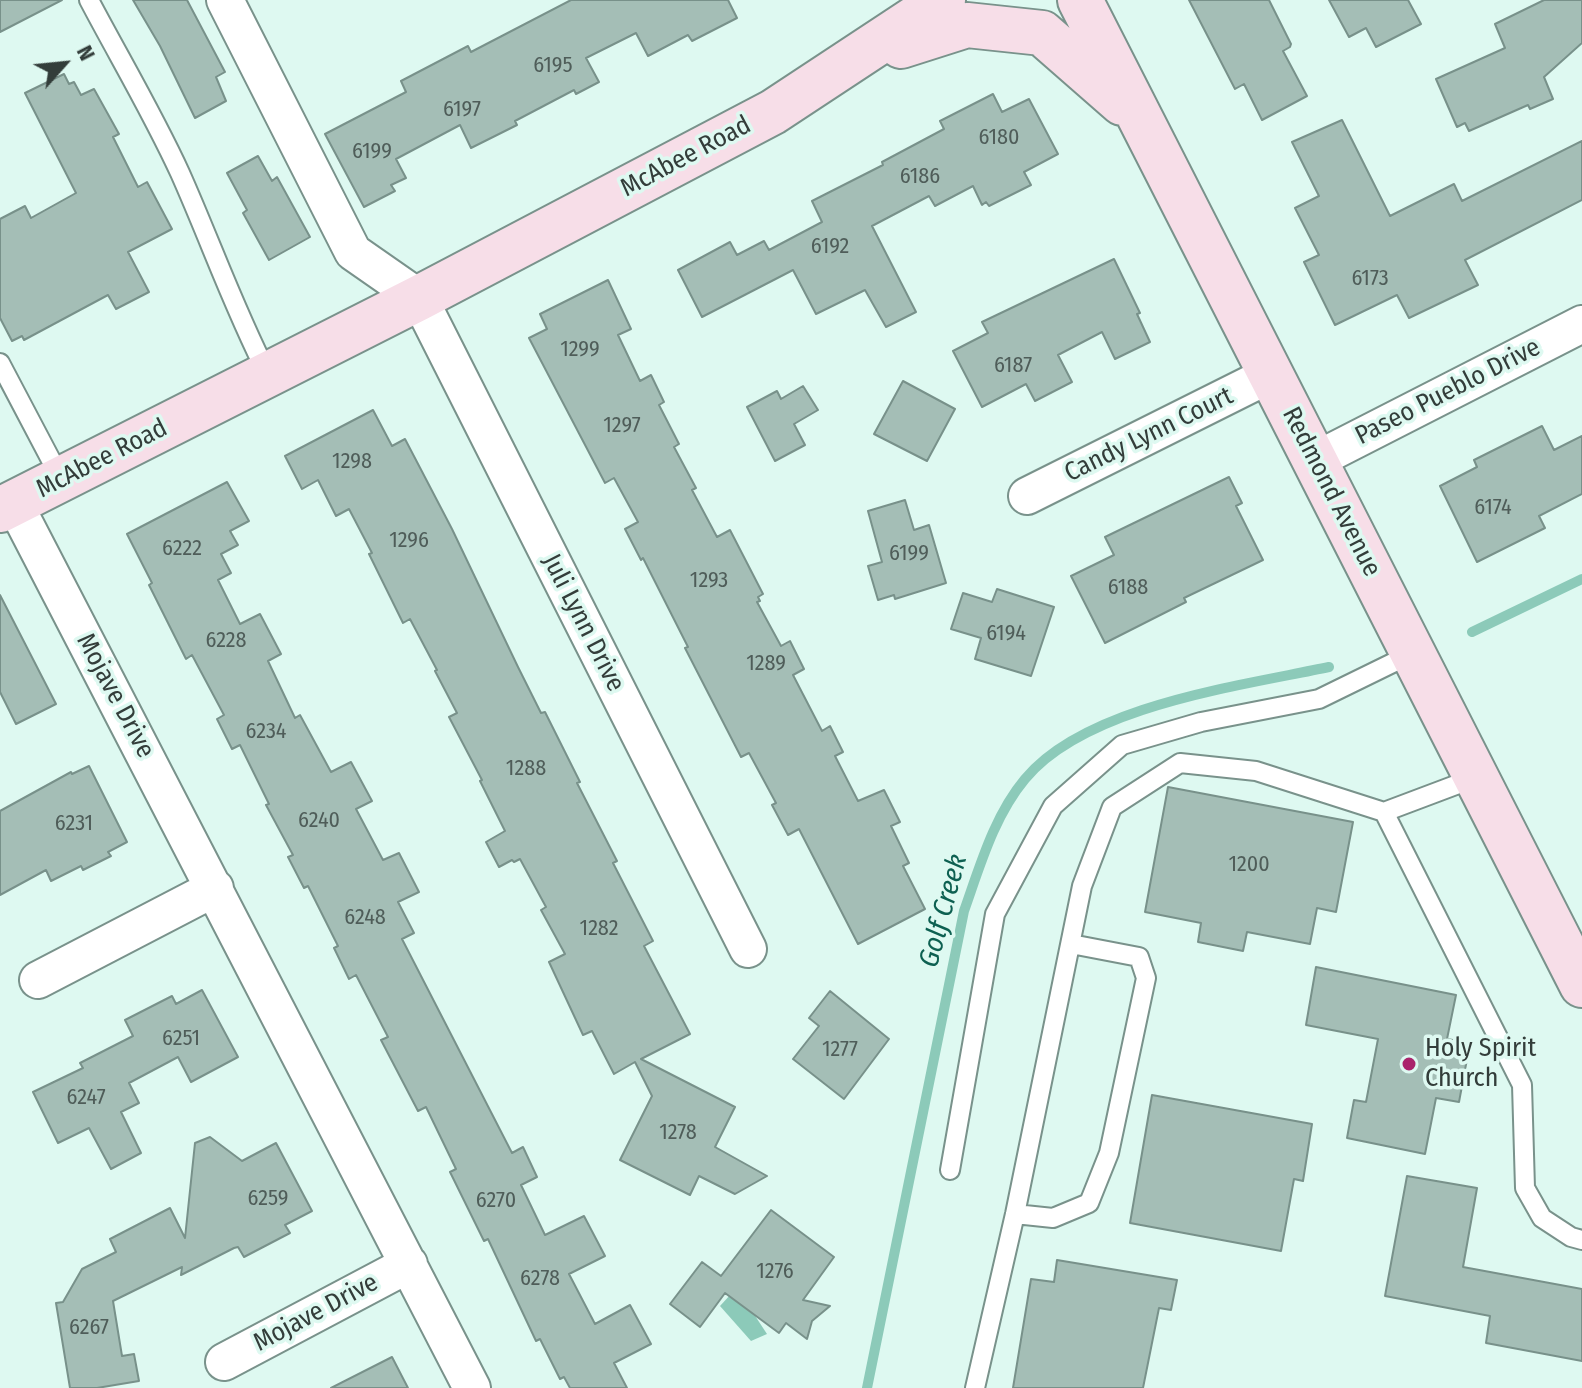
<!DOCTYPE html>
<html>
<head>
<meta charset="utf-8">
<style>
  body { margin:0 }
  #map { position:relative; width:1582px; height:1388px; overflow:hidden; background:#def9f1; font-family:"Fira Sans Condensed",sans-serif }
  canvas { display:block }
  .north { position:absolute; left:24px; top:24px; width:80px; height:80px; -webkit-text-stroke:6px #def9f1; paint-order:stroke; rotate:63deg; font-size:22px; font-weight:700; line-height:32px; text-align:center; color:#333d3a }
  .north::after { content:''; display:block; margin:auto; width:28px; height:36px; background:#333d3a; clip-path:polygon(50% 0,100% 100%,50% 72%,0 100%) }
</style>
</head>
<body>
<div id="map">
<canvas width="1582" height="1388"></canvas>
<div class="north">N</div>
</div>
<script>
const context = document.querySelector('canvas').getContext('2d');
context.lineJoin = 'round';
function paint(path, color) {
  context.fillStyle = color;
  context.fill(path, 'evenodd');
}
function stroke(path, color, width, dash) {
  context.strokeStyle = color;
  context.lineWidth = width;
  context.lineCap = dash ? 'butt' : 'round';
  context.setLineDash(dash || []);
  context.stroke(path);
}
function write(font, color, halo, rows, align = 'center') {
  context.font = font + ' "Fira Sans Condensed",sans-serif';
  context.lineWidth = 7;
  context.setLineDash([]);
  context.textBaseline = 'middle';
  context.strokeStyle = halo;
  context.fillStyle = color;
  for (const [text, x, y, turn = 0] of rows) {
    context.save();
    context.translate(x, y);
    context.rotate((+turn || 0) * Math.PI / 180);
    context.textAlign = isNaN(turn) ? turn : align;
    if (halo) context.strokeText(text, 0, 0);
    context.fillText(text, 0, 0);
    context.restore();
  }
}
paint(new Path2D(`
  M731 1294 744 1299 767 1334 751 1341 720 1306Z`), '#8ccab9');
stroke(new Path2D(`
  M1472 632 1582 579
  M867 1388 964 911C980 866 994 816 1025 779 1085 706 1239 686 1329 667`), '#8ccab9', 10);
const building = new Path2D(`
  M0 0H62L0 32Z
  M133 0H187L225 72 216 77 226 101 195 118 160 46Z
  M571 0H728L737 18 692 41 688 35 648 56 636 33 586 58 599 82 576 94 574 90 515 121 517 125 471 148 460 125 396 159 406 178 391 185 395 191 364 207 325 134 406 92 401 81 468 46 471 52Z
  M1189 0H1269L1291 44 1290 47 1283 51 1307 96 1262 120 1244 84 1235 89Z
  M1329 0H1408L1421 24 1376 47 1366 28 1349 37Z
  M1544 0H1582V43L1544 77 1553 99 1530 109 1528 105 1469 131 1465 123 1457 127 1436 79 1505 48 1495 24Z
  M64 74 69 84 74 82 81 95 94 89 119 134 113 137 138 187 147 182 172 229 128 252 149 292 116 309 108 295 24 340 22 336 12 341 0 318V219L25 206 31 218 76 193 25 93Z
  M993 94 1002 112 1029 99 1058 154 1024 172 1031 185 989 206 986 202 982 205 973 186 935 206 929 196 872 226 916 312 886 327 865 290 816 314 793 270 702 317 678 270 730 242 737 255 764 241 769 250 822 222 812 201 883 165 882 162 944 129 940 121Z
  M1342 120 1390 216 1454 184 1462 201 1582 141V200L1465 260 1478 285 1409 318 1397 295 1335 325 1304 262 1319 255 1295 208 1319 196 1292 142Z
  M258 156 272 181 277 177 310 237 269 260 243 213 247 210 227 173Z
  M1114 259 1140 313 1137 314 1150 342 1115 359 1102 332 1058 355 1072 382 1035 401 1026 384 982 407 953 351 988 333 982 322Z
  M608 280 631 329 618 335 640 381 651 375 664 402 659 405 679 444 674 447 696 488 692 490 717 537 730 530 763 594 758 597 760 601 757 602 781 646 790 641 804 669 793 675 822 731 830 726 843 752 835 756 858 801 884 790 900 822 891 826 909 863 903 866 925 909 858 944 799 829 788 835 772 805 776 803 749 753 741 757 685 648 688 647 643 558 641 560 625 529 638 522 614 478 605 483 529 338 547 329 540 314Z
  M903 381 955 409 927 461 874 434Z
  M803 386 818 410 794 424 805 445 775 461 747 407 777 391 781 399Z
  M373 410 392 446 405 439 452 529 518 667 541 713 545 712 580 782 577 783 617 861 613 863 653 941 644 946 690 1034 641 1059 735 1107 715 1147 767 1176 735 1194 699 1176 690 1195 620 1160 652 1096 635 1062 614 1074 592 1031 583 1035 549 962 565 954 541 910 546 907 520 859 514 862 512 860 499 867 486 842 505 831 480 781 482 780 449 717 457 713 435 671 437 670 410 619 403 623 369 554 372 553 349 509 336 516 318 480 302 489 285 456Z
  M1542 426 1554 450 1582 436V494L1539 516 1545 528 1477 562 1440 486 1477 467 1474 460Z
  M1229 477 1242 503 1236 506 1263 560 1184 598 1186 602 1105 643 1071 576 1114 555 1105 537Z
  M227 482 249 521 230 531 238 545 221 554 231 573 218 580 240 624 260 614 281 654 268 661 295 718 300 715 331 772 351 762 372 801 356 809 383 860 399 853 419 892 398 902 414 933 402 939 512 1153 523 1147 537 1177 521 1185 545 1235 584 1216 605 1256 569 1274 595 1324 630 1305 651 1344 614 1363 627 1388H570L564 1377 560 1379 540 1339 536 1341 488 1239 484 1241 450 1172 456 1169 426 1107 418 1111 381 1040 388 1037 356 975 349 979 334 948 338 946 308 886 304 888 288 857 293 855 266 805 269 804 240 745 232 749 217 719 224 715 192 655 186 659 149 585 152 583 127 534Z
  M905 500 914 530 929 525 946 583 895 599 894 595 878 600 868 566 882 562 868 511Z
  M997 589 1054 607 1031 676 975 659 981 638 951 629 963 593 992 602Z
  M0 595 56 704 16 724 0 692Z
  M89 766 127 842 108 852 111 856 83 870 81 866 51 881 46 870 0 895V811L71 772 72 774Z
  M1168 787 1353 822 1336 912 1317 908 1310 944 1247 932 1243 951 1198 942 1201 923 1145 912Z
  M1316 967 1456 995 1447 1039 1470 1043 1459 1102 1436 1098 1425 1154 1347 1138 1354 1100 1366 1102 1378 1039 1306 1025Z
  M202 990 238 1057 191 1082 178 1057 129 1083 139 1103 121 1112 141 1153 111 1169 89 1128 58 1143 33 1092 83 1068 80 1063 133 1036 125 1020 172 996 176 1004Z
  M830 991 889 1039 844 1099 793 1059 819 1026 809 1018Z
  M1152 1095 1312 1124 1303 1181 1294 1179 1281 1251 1130 1223Z
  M210 1137 242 1161 276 1143 312 1211 285 1225 290 1233 244 1257 238 1247 234 1248 181 1275 182 1267 113 1301 122 1356 134 1354 139 1381 97 1388H70L56 1303 63 1302 82 1269 116 1252 110 1239 170 1208 185 1238 195 1143Z
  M1407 1176 1477 1188 1463 1267 1582 1289V1361L1486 1343 1490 1316 1385 1296Z
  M771 1210 834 1257 803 1300 830 1306 812 1321 807 1339 786 1323 779 1333 725 1293 700 1327 670 1304 702 1262 721 1276Z
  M1057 1260 1177 1280 1171 1310 1159 1308 1143 1388H1013L1031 1279 1054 1282Z
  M392 1357 408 1388H331Z`);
paint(building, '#a4beb6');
stroke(building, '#78918a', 2);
const lane = new Path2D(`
  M89 0C119 57 153 114 180 173 210 240 234 309 268 375
  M0 363 61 479
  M1477 777 1384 812 1522 1085 1525 1188 1542 1218 1571 1237 1582 1240
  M950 1170 995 914 1053 806 1122 745 1201 722 1319 699 1413 653
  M1015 1214 1053 1218 1089 1203 1109 1153 1146 978 1139 957 1071 944
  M975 1388 1015 1214 1082 886 1112 807 1180 763 1256 771 1384 812`);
const street = new Path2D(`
  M225 0 353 252 419 298 748 949
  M1314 461 1582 324
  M1027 496 1271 374
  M14 503 472 1388
  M38 980 215 888
  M224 1362 409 1264`);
const secondary = new Path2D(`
  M1080 0 1582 985
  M901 46 967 25 1042 33 1122 103
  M0 510 419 298 773 112 943 0`);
stroke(lane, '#79928b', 22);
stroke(street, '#79928b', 40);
stroke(secondary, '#79928b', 48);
stroke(lane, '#fff', 18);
stroke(street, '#fff', 36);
stroke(secondary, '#f7dee8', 44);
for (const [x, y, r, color] of [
  [1409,1064,8,"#aa246c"]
]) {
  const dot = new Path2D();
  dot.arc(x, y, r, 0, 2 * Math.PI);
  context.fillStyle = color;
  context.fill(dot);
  stroke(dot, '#def9f1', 3);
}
write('22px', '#4f5d59', null, [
  ["6195",553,66],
  ["6197",462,110],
  ["6180",999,138],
  ["6199",372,152],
  ["6186",920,177],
  ["6192",830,247],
  ["6173",1370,279],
  ["1299",580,350],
  ["6187",1013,366],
  ["1297",622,426],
  ["1298",352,462],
  ["6174",1493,508],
  ["1296",409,541],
  ["6222",182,549],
  ["6199",909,554],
  ["1293",709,581],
  ["6188",1128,588],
  ["6194",1006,634],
  ["6228",226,641],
  ["1289",766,664],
  ["6234",266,732],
  ["1288",526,769],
  ["6240",319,821],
  ["6231",74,824],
  ["1200",1249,865],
  ["6248",365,918],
  ["1282",599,929],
  ["6251",181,1039],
  ["1277",840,1050],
  ["6247",86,1098],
  ["1278",678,1133],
  ["6259",268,1199],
  ["6270",496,1201],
  ["1276",775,1272],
  ["6278",540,1279],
  ["6267",89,1328]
]);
write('26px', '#333d3a', '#def9f1', [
  ["McAbee Road",686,157,-28],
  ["Paseo Pueblo Drive",1448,392,-27],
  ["Candy Lynn Court",1149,435,-26],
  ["McAbee Road",102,459,-27],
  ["Redmond Avenue",1331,492,63],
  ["Juli Lynn Drive",583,623,63],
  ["Mojave Drive",115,696,62],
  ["Mojave Drive",316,1313,-28]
]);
write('26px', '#333d3a', '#def9f1', [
  ["Holy Spirit",1425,1049],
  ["Church",1425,1079]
], 'left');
write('italic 28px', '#0d6051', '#def9f1', [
  ["Golf Creek",944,911,-75]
]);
</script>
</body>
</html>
